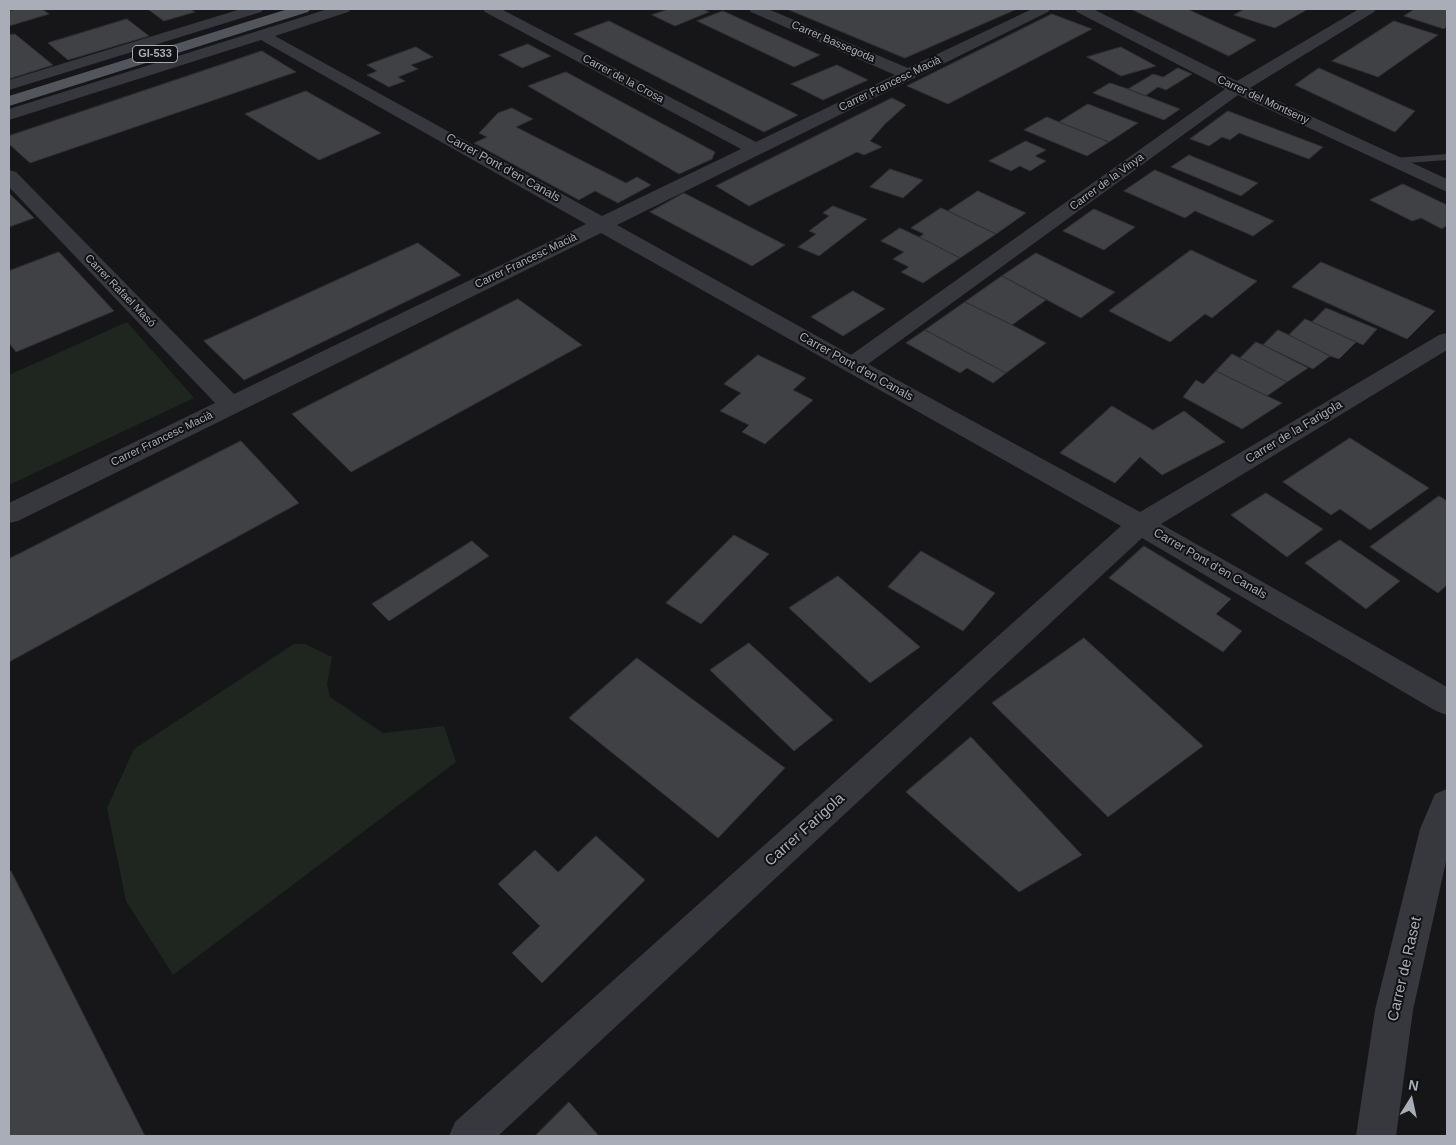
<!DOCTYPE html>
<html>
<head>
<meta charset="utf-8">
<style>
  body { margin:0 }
  #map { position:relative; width:1456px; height:1145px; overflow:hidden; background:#161618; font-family:Arial,sans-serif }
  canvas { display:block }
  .frame { position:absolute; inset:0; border:10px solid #a8adb8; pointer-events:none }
  .north { position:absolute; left:1386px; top:1075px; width:50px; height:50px; -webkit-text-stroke:4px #111113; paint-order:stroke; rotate:10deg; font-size:14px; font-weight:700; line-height:20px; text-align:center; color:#a8adb8 }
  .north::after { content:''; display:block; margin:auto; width:18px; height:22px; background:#a8adb8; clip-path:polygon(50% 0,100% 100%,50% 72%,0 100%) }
</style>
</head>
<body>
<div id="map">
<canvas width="1456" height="1145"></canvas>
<div class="frame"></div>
<div class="north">N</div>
</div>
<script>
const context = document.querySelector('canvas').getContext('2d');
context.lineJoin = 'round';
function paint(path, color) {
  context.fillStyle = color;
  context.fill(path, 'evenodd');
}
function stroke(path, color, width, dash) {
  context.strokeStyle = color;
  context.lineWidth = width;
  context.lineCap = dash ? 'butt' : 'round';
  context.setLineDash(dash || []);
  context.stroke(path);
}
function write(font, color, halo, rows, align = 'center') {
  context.font = font + ' Arial,sans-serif';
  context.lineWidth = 4;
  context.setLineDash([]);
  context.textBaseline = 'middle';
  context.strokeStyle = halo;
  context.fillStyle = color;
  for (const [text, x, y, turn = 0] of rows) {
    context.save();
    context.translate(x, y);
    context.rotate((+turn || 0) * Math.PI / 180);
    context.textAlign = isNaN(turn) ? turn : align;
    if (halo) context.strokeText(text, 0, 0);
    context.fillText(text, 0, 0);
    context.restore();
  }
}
paint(new Path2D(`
  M127 322 194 398 9 485V375Z
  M294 644H305L332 657 327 684 330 697 383 733 444 726 456 762 173 975 126 901 107 808 134 749Z`), '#1e261f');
const building = new Path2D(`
  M17 9H42L49 14 9 26V11Z
  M148 9H190L195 12 164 21Z
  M669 9H702L709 12 675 26 652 15Z
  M787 9H1017L905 58Z
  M1131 9H1187L1256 40 1229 56Z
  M1245 9H1308L1275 28 1234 15Z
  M1415 9H1447V26L1444 29 1404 16Z
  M723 11 820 55 794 67 697 21Z
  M1052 14 1092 29 948 104 907 86Z
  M127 19 149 36 68 60 48 43Z
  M609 21 798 115 764 132 574 34Z
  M1394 21 1438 35 1378 77 1332 61Z
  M15 34 53 65 9 79V35Z
  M528 44 551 56 522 68 499 55Z
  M416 47 433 57 411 65 418 69 398 77 405 81 389 87 367 75 377 71 367 65Z
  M1121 47 1156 66 1121 76 1087 57Z
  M262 51 296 72 30 163 9 144V136Z
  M837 65 868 80 823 100 791 84Z
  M1178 68 1192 74 1166 90 1158 87 1145 96 1128 89 1153 74 1163 77Z
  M1319 68 1415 111 1395 132 1295 85Z
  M566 72 715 152 712 159 679 174 528 86Z
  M1110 83 1128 89 1180 109 1164 120 1093 93Z
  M306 91 381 133 319 160 245 114Z
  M892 98 906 105 885 124 870 141 882 147 864 155 857 152 749 206 716 186Z
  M1088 104 1138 123 1109 142 1059 122Z
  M512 108 533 119 516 127 626 183 637 177 651 185 618 203 595 191 579 200 474 143 487 137 479 133 498 113Z
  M1228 111 1323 147 1309 159 1239 133 1230 140 1222 137 1209 146 1190 139Z
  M1047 117 1059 122 1109 142 1087 156 1024 130Z
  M1026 141 1046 150 1035 156 1046 161 1030 171 1020 166 1011 171 989 161Z
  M1189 155 1258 183 1241 196 1171 167Z
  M890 169 923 180 903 198 870 187Z
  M1155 170 1274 221 1253 236 1195 211 1185 218 1124 191Z
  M1403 184 1447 205V225L1442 229 1421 218 1412 221 1370 200Z
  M978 191 1026 213 996 234 948 211Z
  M9 193 34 218 9 227Z
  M684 193 785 245 752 266 650 212Z
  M833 206 867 219 819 256 798 247 816 234 809 231 829 216 823 213Z
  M941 208 948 211 996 234 960 258 919 237 924 234 911 228Z
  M1094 209 1135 227 1104 250 1063 231Z
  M900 228 919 237 960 258 923 283 901 272 909 267 893 259 904 252 881 241Z
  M418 243 461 275 244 380 204 341Z
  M1191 250 1257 281 1212 318 1205 314 1170 342 1109 311Z
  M59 252 114 311 16 352 9 343V271Z
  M1036 253 1115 292 1081 318 1002 276Z
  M1321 262 1435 311 1407 339 1292 287Z
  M1002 276 1046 300 1012 325 965 302Z
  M853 291 885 309 843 336 811 317Z
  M518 299 582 345 351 472 292 414Z
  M965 302 1012 325 1046 343 1006 373 925 330Z
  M1326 308 1377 329 1363 345 1312 322Z
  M1305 319 1312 322 1356 342 1339 359 1330 356 1289 335Z
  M925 330 1006 373 993 383 967 368 960 373 906 343Z
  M1278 330 1289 335 1330 356 1313 369 1263 345Z
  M1256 342 1263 345 1308 368 1287 382 1240 358Z
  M1232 354 1240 358 1287 382 1267 396 1216 371Z
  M758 355 806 378 793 390 813 400 765 444 742 432 749 425 720 411 741 393 724 384Z
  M1216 371 1267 396 1282 403 1242 429 1183 397 1196 380 1203 384Z
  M1112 406 1153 430 1184 411 1225 442 1162 475 1140 457 1115 483 1060 453Z
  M1350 438 1429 488 1370 530 1340 509 1331 515 1283 482Z
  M241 441 299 503 9 662V559Z
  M1266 493 1323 529 1287 557 1231 515Z
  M1439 496 1447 501V585L1438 593 1370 547Z
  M734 535 769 554 701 624 666 603Z
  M1340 540 1400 581 1366 609 1305 563Z
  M472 541 489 556 389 621 372 604Z
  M1144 546 1231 599 1216 614 1242 631 1223 652 1109 578Z
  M921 551 995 593 963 631 888 587Z
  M838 576 920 647 870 683 789 608Z
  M1084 638 1203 746 1108 817 992 703Z
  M749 643 833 720 794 751 710 670Z
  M637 658 785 768 718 838 569 718Z
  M971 737 1082 855 1019 892 906 792Z
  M596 836 645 880 542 983 512 953 540 926 498 884 535 850 558 872Z
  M11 871 145 1136H9V872Z
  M569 1102 599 1136H535Z`);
paint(building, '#404145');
stroke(building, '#303034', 1);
paint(new Path2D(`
  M1447 154V160L1394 164 1389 161 1394 158Z`), '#37383d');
paint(new Path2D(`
  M241 9H264L261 12 9 90V80Z
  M328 9H351L348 12 275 36 602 216 741 149 485 12 483 9H501L756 142 895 75 751 12 749 9H768L908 68 1032 9H1050L1048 12 617 225 851 355 1225 89 1077 12 1075 9H1093L1237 81 1359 9H1376L1374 12 1250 88 1447 179V192L1238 95 868 364 1140 512 1439 335 1447 333V350L1161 524 1447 687V715L1436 711 1142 538 498 1136H449L455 1122 1121 526 601 233 18 521 9 523V503L215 403 9 187V170L16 172 234 394 586 224 261 40 9 120V109Z
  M1447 789V857L1413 1010 1396 1136H1356L1375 1010 1420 829 1435 794Z`), '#37383d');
paint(new Path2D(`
  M288 9H311L308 12 9 106V96Z`), '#53555c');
write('11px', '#a8adb8', '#111113', [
  ["Carrer Bassegoda",833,42,23],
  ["Carrer de la Crosa",623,79,28],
  ["Carrer Francesc Macià",890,84,-26],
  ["Carrer del Montseny",1263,100,25],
  ["Carrer de la Vinya",1107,182,-36],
  ["Carrer Francesc Macià",526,261,-26],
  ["Carrer Rafael Masó",120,291,46],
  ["Carrer Francesc Macià",162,439,-26]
]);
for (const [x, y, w] of [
  [155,54,45]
]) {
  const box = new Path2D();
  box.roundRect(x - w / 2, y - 8.5, w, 17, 4);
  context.fillStyle = '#111113';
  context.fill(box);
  stroke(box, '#a8adb8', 1);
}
write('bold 11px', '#a8adb8', null, [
  ["GI-533",155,54]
]);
write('12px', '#a8adb8', '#111113', [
  ["Carrer Pont d'en Canals",503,168,29],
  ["Carrer Pont d'en Canals",856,367,29],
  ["Carrer de la Farigola",1294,432,-31],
  ["Carrer Pont d'en Canals",1210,564,30]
]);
write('15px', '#a8adb8', '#111113', [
  ["Carrer Farigola",805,830,-42],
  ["Carrer de Raset",1405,969,-77]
]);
</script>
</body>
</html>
